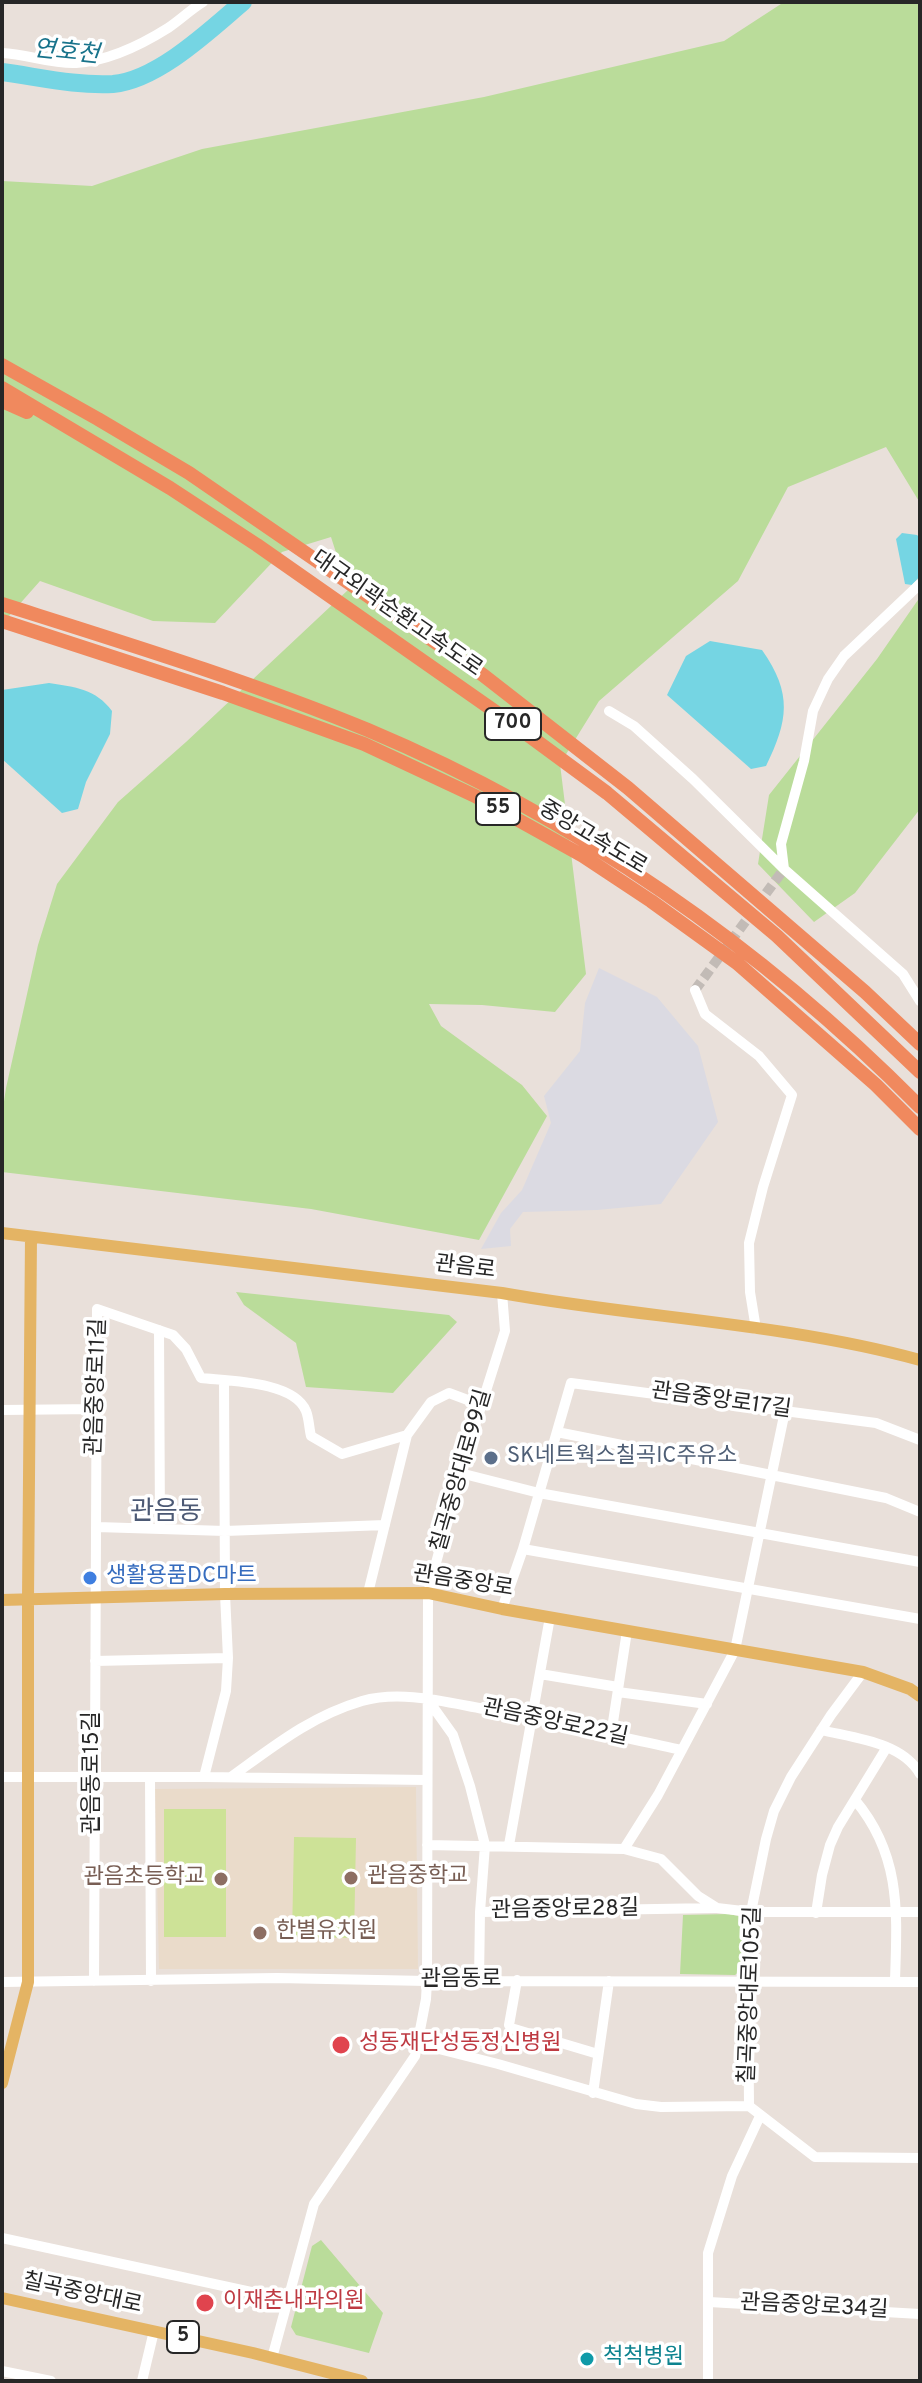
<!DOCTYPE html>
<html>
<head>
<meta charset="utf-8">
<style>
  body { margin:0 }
  #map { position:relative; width:922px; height:2383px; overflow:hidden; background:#e9e0da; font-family:Overpass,sans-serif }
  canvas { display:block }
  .frame { position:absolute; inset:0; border:4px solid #272727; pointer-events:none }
</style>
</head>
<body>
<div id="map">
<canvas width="922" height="2383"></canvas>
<div class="frame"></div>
</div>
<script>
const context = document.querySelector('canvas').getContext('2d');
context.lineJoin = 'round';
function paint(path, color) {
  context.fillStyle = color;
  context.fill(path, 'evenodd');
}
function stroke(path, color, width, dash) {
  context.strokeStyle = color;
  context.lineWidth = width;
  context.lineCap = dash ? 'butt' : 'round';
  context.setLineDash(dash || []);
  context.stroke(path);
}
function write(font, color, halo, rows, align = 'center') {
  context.font = font + ' Overpass,"Noto Sans KR",sans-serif';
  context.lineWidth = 7;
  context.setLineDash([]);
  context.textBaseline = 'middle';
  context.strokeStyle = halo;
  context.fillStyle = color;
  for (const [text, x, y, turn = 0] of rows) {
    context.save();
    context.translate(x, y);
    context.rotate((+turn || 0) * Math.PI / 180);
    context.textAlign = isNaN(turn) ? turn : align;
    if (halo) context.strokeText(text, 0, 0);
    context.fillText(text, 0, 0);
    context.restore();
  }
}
paint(new Path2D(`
  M599 968 657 997 698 1046 718 1122 661 1204 597 1210 523 1212 510 1229 511 1246 481 1249 501 1213 522 1190 551 1123 544 1096 580 1051 585 1003Z`), '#dbdae2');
paint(new Path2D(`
  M416 1787 418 1969H159L155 1789Z`), '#eadbca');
paint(new Path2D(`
  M784 2H920V503L886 447 788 487 738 581 599 701 560 764 586 974 555 1012 482 1005 429 1004 441 1026 522 1085 547 1116 479 1240 311 1209 2 1172V1115L6 1088 38 945 57 884 118 802 186 742 348 590 331 537 282 552 215 623 153 621 40 581 2 624V181L92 186 202 149 484 97 724 41Z
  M920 597V809L855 893 814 922 758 864 769 795 877 659Z
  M236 1292 449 1315 457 1322 393 1393 306 1387 296 1343 244 1305Z
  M729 1914 743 1917 742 1969 735 1975 680 1974 683 1915Z
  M321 2240 383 2313 369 2353 296 2335 291 2327 312 2246Z`), '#badc9a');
paint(new Path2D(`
  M164 1809H226V1937H164Z
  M294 1837 356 1838 354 1938 292 1937Z`), '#cde297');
paint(new Path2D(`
  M902 533 917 535 920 538V576L912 585 905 584 896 539Z
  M710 641 762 650C793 694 788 721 766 766L751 769 667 695 686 656Z
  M49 683C75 687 96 689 112 711L110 734 86 782 78 809 62 813 2 759V690Z`), '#75d5e3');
stroke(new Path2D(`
  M2 72C39 77 76 86 113 84 158 80 210 30 243 2`), '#75d5e3', 18);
stroke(new Path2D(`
  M695 990 784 869`), '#c2bbb6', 10, [10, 5]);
stroke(new Path2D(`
  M2 53C27 54 51 64 76 63 107 61 141 45 168 28 180 20 190 10 203 2
  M609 711 634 726 693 779 784 869 903 974 920 1001
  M784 869 781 844 804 761 813 711 828 679 844 656 920 584
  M695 990 705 1014 759 1056 792 1095 763 1187 749 1243 750 1292 756 1329
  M159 1330 160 1528
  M2 1410 96 1409
  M557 1432 886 1498 920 1512
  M460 1473 539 1493 920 1562
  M97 1527 225 1531 385 1525
  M523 1549 920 1619
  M368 1593 407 1435
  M502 1609 523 1549 571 1383 876 1423 920 1440
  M95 1661 228 1658
  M540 1674 618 1687
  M618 1692 707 1704
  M428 1700 453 1735 470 1786 485 1845 480 1912 479 1981
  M821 1730C854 1738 902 1742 920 1774
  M611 1735 627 1631
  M2 1777H204L226 1691 228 1658 225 1594 224 1380
  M150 1777 151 1981
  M204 1777 427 1780
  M231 1777C274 1746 311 1716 362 1701 401 1690 445 1702 484 1709 550 1721 616 1736 682 1750
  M855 1800C902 1856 897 1914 895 1981
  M427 1845 624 1849 661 1859 698 1896 717 1908 751 1912H920
  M509 1845 550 1617
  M624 1849 658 1795 735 1650 785 1411
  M480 1912 715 1908
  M816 1913 822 1875 830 1845 838 1827 887 1747
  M517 1980 509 2025 511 2028 598 2054
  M94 1981 97 1309 173 1335 186 1349 201 1378C228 1381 294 1381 306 1411 309 1418 309 1428 311 1436L342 1454 407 1435 431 1402 449 1393 481 1405
  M2 1982 277 1978 427 1981 920 1982
  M419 2044 498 2064 636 2104 661 2107 749 2106 815 2157 920 2158
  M593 2093 609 1981
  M749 2106 748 1982 751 1912 766 1839 774 1811 791 1777 831 1715 863 1672
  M2 2238 288 2300
  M709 2302 920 2314
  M272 2358 314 2204 415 2056 426 1999 427 1981 428 1593 460 1473 505 1331 502 1293
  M2 2371 51 2381
  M142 2381 154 2331
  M708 2381V2253L732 2176 760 2116`), '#fff', 10);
stroke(new Path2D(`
  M2 1233 502 1293C641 1318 784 1323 920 1360
  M2 1600 225 1594 428 1593 502 1609 863 1672 910 1689 920 1696
  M2 2083 28 1982V1598L31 1237
  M2 2298 253 2353 362 2381`), '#e4b464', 12);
stroke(new Path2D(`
  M2 365 98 419 189 473 483 675 628 788 865 992 920 1044
  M2 388 170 488 257 545 520 729 607 793 777 936 920 1072
  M2 401 27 412
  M2 604C125 643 249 681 368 730 575 817 763 948 920 1107
  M2 621 223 693 364 744 475 796 583 856 651 901 737 963 876 1085 920 1129`), '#f0895e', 14);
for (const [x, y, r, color] of [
  [491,1458,8,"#5c6f8a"],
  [90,1578,8,"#3f7fe0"],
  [351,1878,8,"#8d6e63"],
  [221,1879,8,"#8d6e63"],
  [260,1933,8,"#8d6e63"],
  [341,2045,10,"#e0444e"],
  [205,2303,10,"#e0444e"],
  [587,2359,8,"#0f9aa8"]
]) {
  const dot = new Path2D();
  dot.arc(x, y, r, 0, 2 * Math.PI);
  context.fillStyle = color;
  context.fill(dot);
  stroke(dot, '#fff', 3);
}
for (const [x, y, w] of [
  [513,724,56],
  [498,809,44],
  [183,2337,32]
]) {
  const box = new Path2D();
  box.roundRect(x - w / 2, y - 16, w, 32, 6);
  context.fillStyle = '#fff';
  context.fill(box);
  stroke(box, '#272727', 2);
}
write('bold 20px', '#272727', null, [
  ["700",513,724],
  ["55",498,809],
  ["5",183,2337]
]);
write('22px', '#272727', '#fff', [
  ["대구외곽순환고속도로",396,615,35],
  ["중앙고속도로",592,839,31],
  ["관음로",465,1269,7],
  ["관음중앙로11길",98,1387,-88],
  ["관음중앙로17길",721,1402,8],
  ["칠곡중앙대로99길",463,1471,-74],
  ["관음중앙로",463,1583,9],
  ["관음중앙로22길",555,1724,12],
  ["관음동로15길",94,1773,-90],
  ["관음중앙로28길",565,1911,-1],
  ["관음동로",461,1981],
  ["칠곡중앙대로105길",752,1995,-88],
  ["칠곡중앙대로",82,2295,12],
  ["관음중앙로34길",814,2308,3]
]);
write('22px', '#4e5e75', '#fff', [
  ["SK네트웍스칠곡IC주유소",507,1458]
], 'left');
write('22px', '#366cbe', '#fff', [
  ["생활용품DC마트",106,1578]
], 'left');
write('22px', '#785e54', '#fff', [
  ["관음중학교",367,1878],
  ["관음초등학교",205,1879,"right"],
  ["한별유치원",276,1933]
], 'left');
write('22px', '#be3a42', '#fff', [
  ["성동재단성동정신병원",359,2045],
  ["이재춘내과의원",223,2303]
], 'left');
write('22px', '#0d838f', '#fff', [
  ["척척병원",603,2359]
], 'left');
write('italic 24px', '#18738b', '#fff', [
  ["연호천",66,54,6]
]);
write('26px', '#4c5974', '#fff', [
  ["관음동",166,1514]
]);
</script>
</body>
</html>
